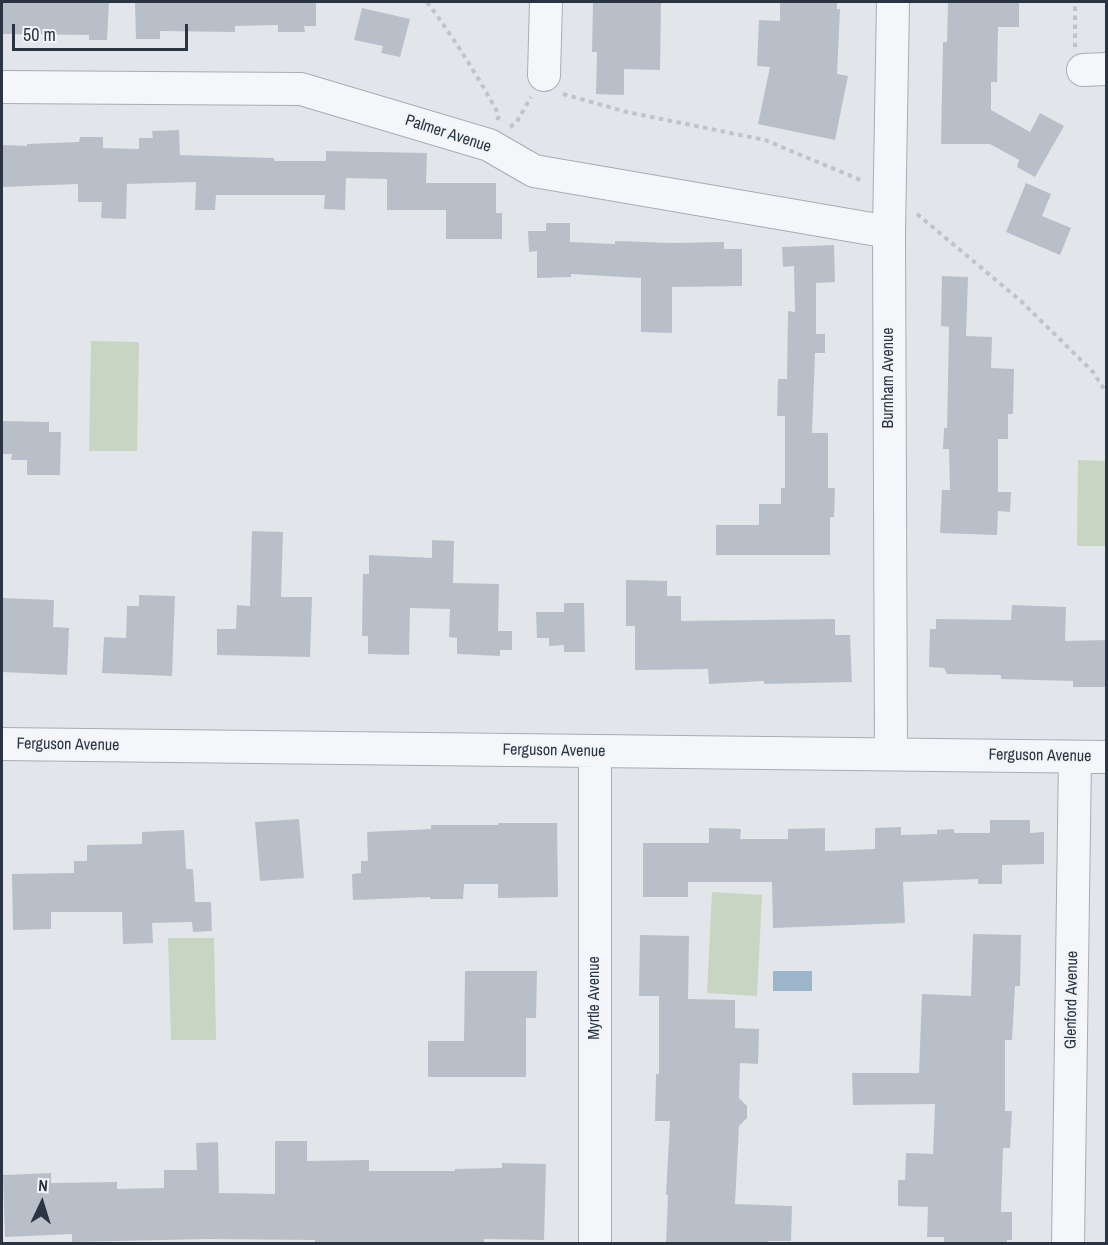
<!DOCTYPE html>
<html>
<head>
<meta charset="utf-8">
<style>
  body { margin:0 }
  #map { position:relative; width:1108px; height:1245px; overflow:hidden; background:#e2e6eb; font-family:"Archivo Narrow",sans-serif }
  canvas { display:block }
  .frame { position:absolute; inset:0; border:3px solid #2a3443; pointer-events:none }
  .north { position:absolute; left:12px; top:1173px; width:60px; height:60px; -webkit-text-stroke:4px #f2f5f8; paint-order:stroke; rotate:4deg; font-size:16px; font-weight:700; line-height:24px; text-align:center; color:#2a3443 }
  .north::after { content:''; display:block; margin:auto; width:21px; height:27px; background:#2a3443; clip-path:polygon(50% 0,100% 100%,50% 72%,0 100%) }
  .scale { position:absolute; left:12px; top:24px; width:176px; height:27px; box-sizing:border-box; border:3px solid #2a3443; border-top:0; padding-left:8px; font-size:18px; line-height:21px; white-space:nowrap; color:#2a3443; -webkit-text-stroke:4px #f2f5f8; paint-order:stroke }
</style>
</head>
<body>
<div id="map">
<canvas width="1108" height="1245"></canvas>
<div class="frame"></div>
<div class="north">N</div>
<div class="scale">50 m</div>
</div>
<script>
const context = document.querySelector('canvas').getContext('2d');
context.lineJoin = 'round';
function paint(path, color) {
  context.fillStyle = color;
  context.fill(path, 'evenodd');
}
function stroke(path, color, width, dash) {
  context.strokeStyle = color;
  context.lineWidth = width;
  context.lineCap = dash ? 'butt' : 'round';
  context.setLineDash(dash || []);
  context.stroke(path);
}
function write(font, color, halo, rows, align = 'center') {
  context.font = font + ' "Archivo Narrow",sans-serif';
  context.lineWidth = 5;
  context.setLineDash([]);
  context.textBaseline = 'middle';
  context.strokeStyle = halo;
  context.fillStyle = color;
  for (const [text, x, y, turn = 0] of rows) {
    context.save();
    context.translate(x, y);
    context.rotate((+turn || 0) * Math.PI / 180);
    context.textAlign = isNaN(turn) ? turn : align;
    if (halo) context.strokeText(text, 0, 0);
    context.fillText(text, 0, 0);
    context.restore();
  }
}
paint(new Path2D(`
  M91 341 139 342 137 451H89Z
  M1078 460 1106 461V546H1077Z
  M712 892 762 895 757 996 707 993Z
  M168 938H214L216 1040H171Z`), '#c8d5c3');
paint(new Path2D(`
  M773 971H812V991H773Z`), '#9db5cb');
paint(new Path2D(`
  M2 2H109L107 40H89V35L2 34Z
  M135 2H316V26H304L305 32H278V25L235 26V32L160 31V39H136Z
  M593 2H661L660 70 624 69V95L596 94 597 52H592Z
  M780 2H837V9H840L837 74 848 76 835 140 758 124 770 67 757 66 759 20 780 21Z
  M954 2H1019V27H998L997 82H991V110L1030 132 1040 113 1064 126 1035 177 1017 167 1019 160 990 144H941L943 42H947L948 3H954Z
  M362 8 410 19 400 57 381 53 383 46 354 40Z
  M179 130 180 155 274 158V161H326V151L427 153 426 183H496V213H502V239H446V210H387V179L346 178 345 210 324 209 325 195H216L215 210H195L196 182 127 184 126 219 101 218 102 202H78V184L2 187V145L27 146V144L79 142 80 137H103V148L139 149V138H153L152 131Z
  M1026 183 1051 194 1042 216 1071 228 1060 255 1006 232Z
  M546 223H570V242L615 244V241L673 243 724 242V249H742V286L672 287V333L641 332V278L571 274V277L537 278V251L529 252 528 231H546Z
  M834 245 835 282 816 283V334H825V353H815L812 433H828V488H835L834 517H830V555H716V525H759V504H781V488H785V416H777L778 379H787L788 311 795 312 794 266 783 267 782 247Z
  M942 276 968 277 966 336 992 337 991 368 1014 369 1013 414H1008V439H998V492H1011L1010 512 998 511 997 535 940 533 942 490H950L949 449H943L944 428H947L949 327 941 326Z
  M2 421 49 422V432H61L60 475H27V460H11L12 454H2Z
  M252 531 283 532 281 597H312L310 657 217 655V629H236L237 605 250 606Z
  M432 540 454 541 453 583 499 584 498 631H512V650H500V656L457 654V638L449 637 450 609 410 608 409 655 368 654V636H362L363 574H369V555L432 558Z
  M626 580 667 581V596H681V621L835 619V635H850L852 682 764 684V681L709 684 708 669 635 670V626H626Z
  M139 595 175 596 172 676 102 673 104 637 126 638 127 606H139Z
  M2 598 54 600 53 627 69 628 67 675 2 672Z
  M564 603H584L585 652H564V645L549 646V638H537L536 612H564Z
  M1012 605 1066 607 1065 641 1107 640V687H1073V681L1001 679V675L947 674 944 668 929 667 930 629H936V619L1011 620Z
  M299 819 304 878 260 881 255 822Z
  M990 820H1030V833L1044 832V864L1002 865V884H978V879L903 882 905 923 773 928 772 882H688V897H643V843H709V828L741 829 740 839H788V829L825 828V851L875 849V828L901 827V835L937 834V830L954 829V833H990Z
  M498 823H557L558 897 498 898V884H464L463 899H430V897L353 900 352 874 361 873V861H368L367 832 431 829V825H498Z
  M184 830 186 869H193L195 902H211L212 931 193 932 192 922 152 923 153 943 123 944 122 912H51V929L13 930 12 874 74 873V861H87V845L142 844V832Z
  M973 934 1021 935 1020 986H1015L1012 1040H1005V1111H1012L1010 1148H1003L1001 1212H1012V1240H1007V1244H944V1237H927L928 1207 898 1206V1180H905L906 1153 933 1154 935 1104 853 1105 852 1073H919L922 994 971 996Z
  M640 935 689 936 688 999 735 1000V1028L759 1029 758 1064 740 1063 739 1098 747 1106V1118L739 1126 735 1204 792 1206 791 1241H768V1244H666L668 1195H666L670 1121H655L656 1074H659V996H639Z
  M465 971H537L536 1018H526V1077H428V1041H464Z
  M275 1141H307V1161L369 1160V1171H455V1169L502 1168V1163L546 1164 544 1240 484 1239V1243L428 1244 315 1243V1240L208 1239 72 1242V1234L5 1237 3 1175 51 1173V1183L117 1182V1189L164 1188V1170H197L196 1143 218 1142 219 1193 275 1194Z`), '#b9bfc8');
const minor = new Path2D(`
  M1083 70 1106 69
  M544 75 546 2
  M2 87 301 89 489 145 534 171 889 232
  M2 744 1106 757
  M595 752V1244
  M891 754 889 232 893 2
  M1068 1244 1075 757`);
stroke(minor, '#a7adb5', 34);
stroke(new Path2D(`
  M427 2C454 38 477 75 499 115L497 122
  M1075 47V2
  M563 94 627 112 765 140 863 181
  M510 127 516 123 531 97
  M917 214 1021 301 1093 372 1106 392`), '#c0c4ca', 4, [4.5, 4.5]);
stroke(minor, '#f5f6f9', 32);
write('16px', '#2a3443', '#f2f5f8', [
  ["Palmer Avenue",448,134,18],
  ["Burnham Avenue",889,378,-90],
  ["Ferguson Avenue",68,745,1],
  ["Ferguson Avenue",554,751,1],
  ["Ferguson Avenue",1040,756,1],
  ["Myrtle Avenue",595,998,-90],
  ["Glenford Avenue",1072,1000,-89]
]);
</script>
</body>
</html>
